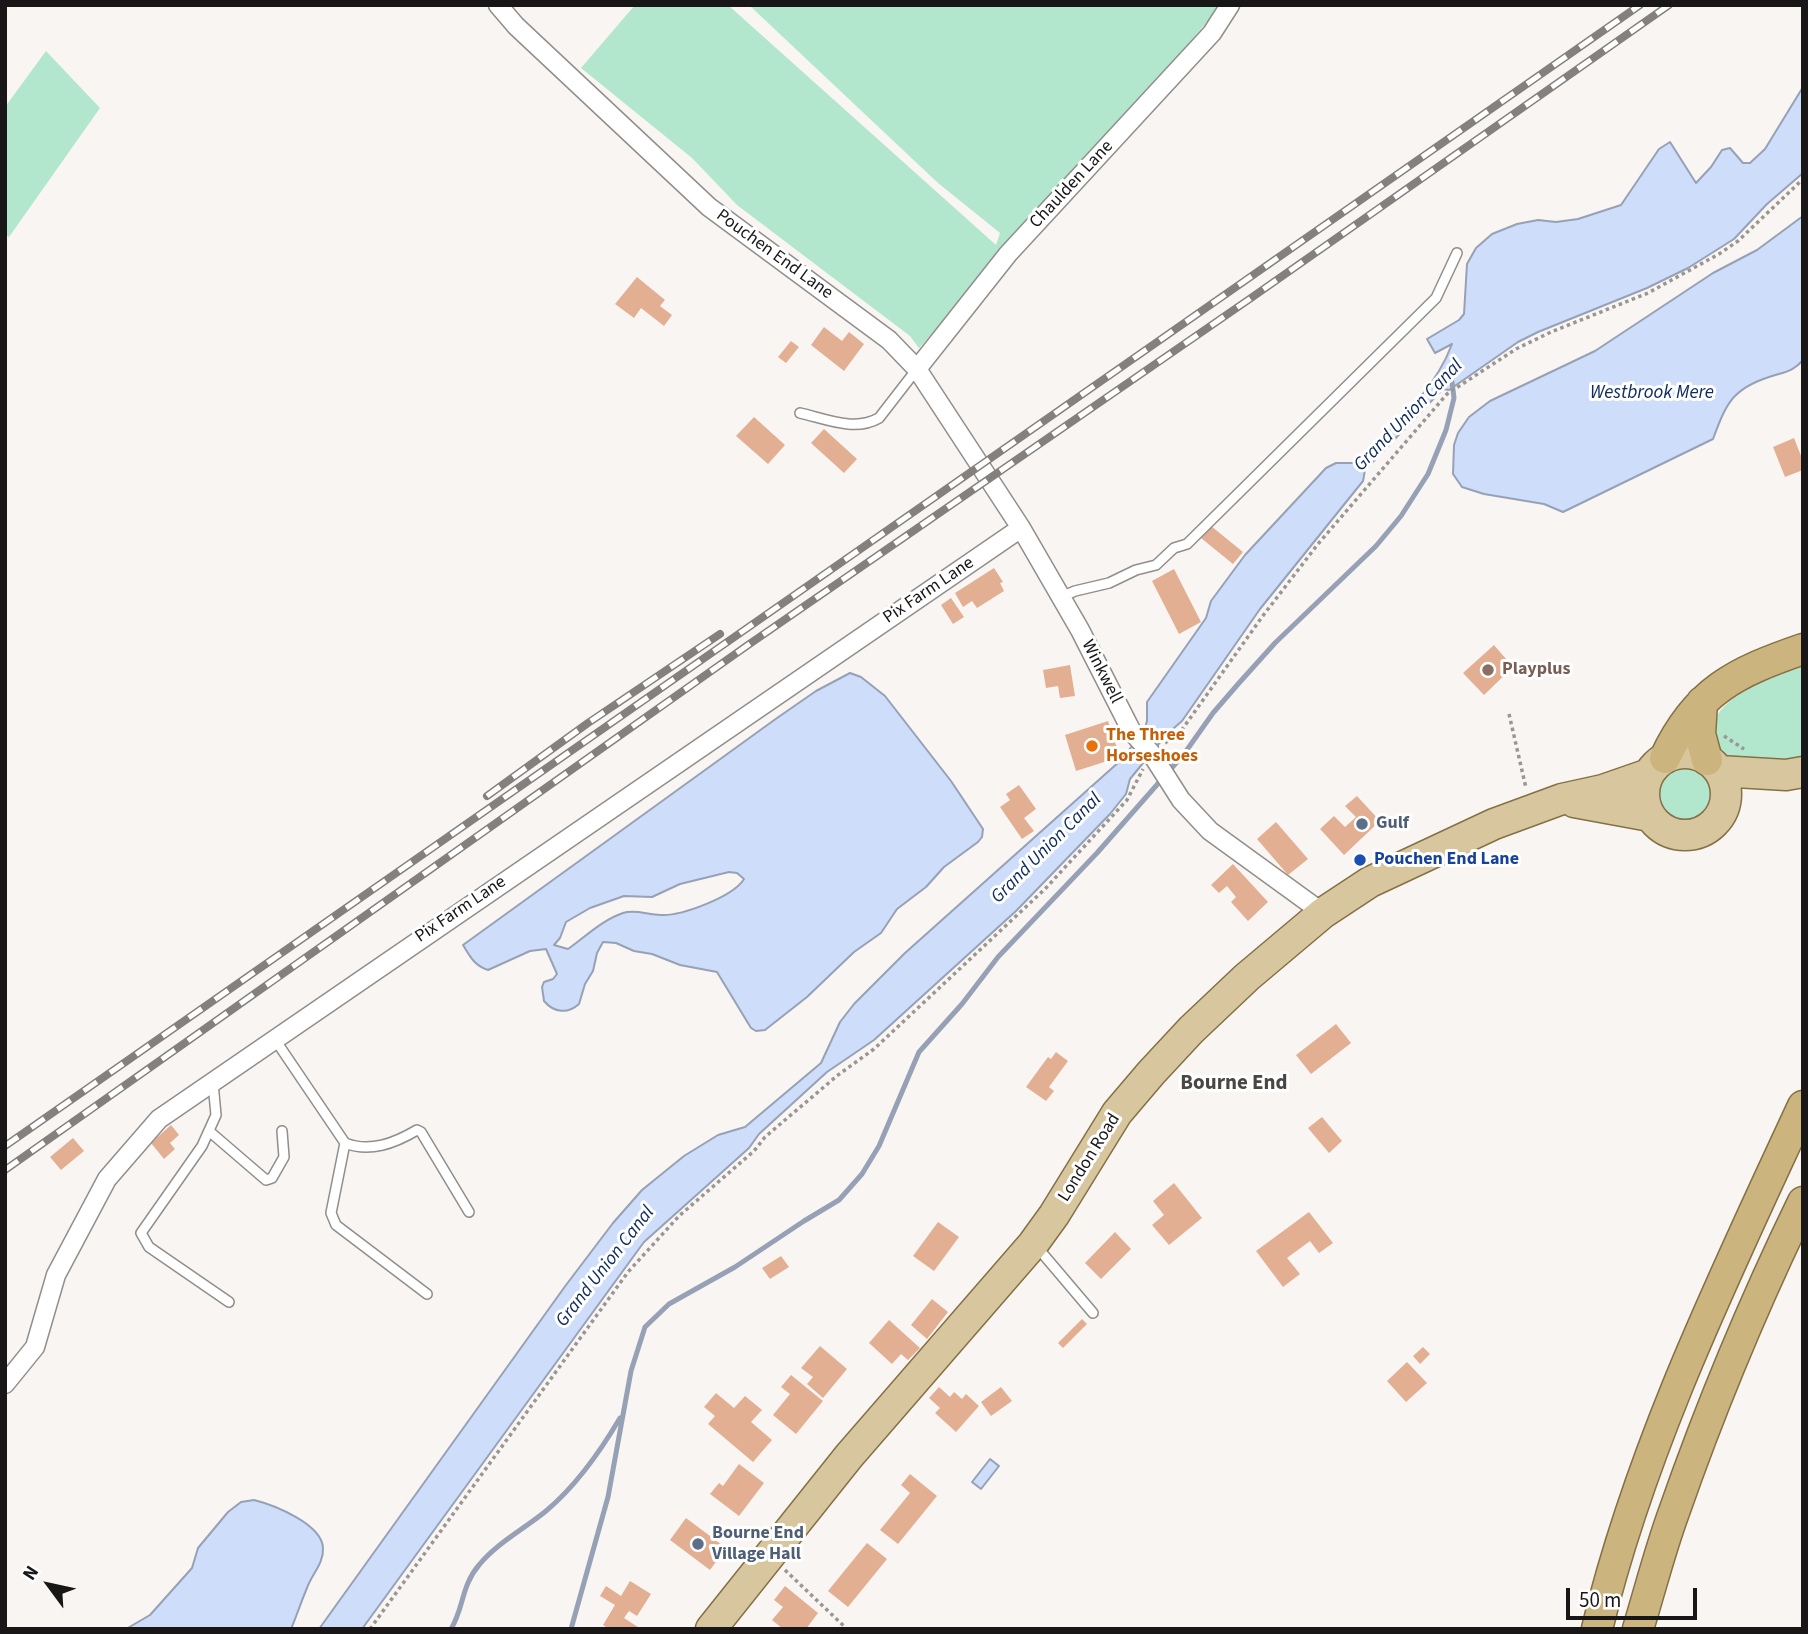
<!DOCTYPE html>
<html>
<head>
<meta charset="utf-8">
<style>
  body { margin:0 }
  #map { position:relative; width:1808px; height:1634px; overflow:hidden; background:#f9f5f2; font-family:"Source Sans 3",sans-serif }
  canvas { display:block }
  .frame { position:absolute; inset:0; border:7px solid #181616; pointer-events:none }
  .north { position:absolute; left:14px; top:1550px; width:70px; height:70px; -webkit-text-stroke:5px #fff; paint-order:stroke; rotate:303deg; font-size:19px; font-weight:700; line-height:28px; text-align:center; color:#181616 }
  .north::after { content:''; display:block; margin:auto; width:24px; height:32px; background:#181616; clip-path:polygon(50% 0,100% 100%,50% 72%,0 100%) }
  .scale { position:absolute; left:1566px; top:1588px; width:131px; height:32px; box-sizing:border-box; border:4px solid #181616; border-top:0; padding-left:9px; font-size:21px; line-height:24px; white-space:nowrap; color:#181616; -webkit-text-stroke:5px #fff; paint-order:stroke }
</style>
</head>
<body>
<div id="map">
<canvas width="1808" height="1634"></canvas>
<div class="frame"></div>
<div class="north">N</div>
<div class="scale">50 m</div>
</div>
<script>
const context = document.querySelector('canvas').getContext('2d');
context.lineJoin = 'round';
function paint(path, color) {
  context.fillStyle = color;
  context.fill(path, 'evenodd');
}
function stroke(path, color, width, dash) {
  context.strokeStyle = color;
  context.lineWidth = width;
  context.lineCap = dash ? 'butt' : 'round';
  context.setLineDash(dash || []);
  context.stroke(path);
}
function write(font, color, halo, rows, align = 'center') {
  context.font = font + ' "Source Sans 3",sans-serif';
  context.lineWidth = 6;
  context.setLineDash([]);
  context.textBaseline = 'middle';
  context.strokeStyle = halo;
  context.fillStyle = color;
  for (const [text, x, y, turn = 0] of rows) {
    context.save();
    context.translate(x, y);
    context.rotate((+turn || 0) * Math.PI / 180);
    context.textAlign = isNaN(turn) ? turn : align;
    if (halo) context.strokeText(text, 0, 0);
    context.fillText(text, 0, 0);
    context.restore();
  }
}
paint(new Path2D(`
  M635 5H728L996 245 1000 233 938 183 749 5H1221L1156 83 919 348 910 336 737 205 692 158 581 68Z
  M46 51 100 108 9 237 5 234V107Z
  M1803 666V762L1727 763 1711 741C1712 735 1712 726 1715 720 1726 693 1777 674 1803 666Z
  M1659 795a26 26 0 1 1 52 0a26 26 0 1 1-52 0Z`), '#b2e7cd');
const water = new Path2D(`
  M1803 87V173L1767 204 1734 239 1688 268 1647 288 1538 332 1518 342 1449 390 1443 389 1365 470 1363 481 1260 609 1182 721 1166 735 1130 779 1126 794 1110 814 1016 911 874 1040 827 1072 759 1134 749 1148 644 1242 362 1629H319L566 1285 613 1223 642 1190 684 1156 718 1135 745 1127 821 1063 840 1022 854 1004 905 953 1120 761 1144 731 1147 721V702L1206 618 1211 601 1245 555 1326 468 1336 463H1355C1392 427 1434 393 1452 344L1435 353 1427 339 1459 320 1464 314 1467 264 1476 248 1492 234 1517 224 1538 220 1556 222 1578 219 1621 205 1659 149 1670 142 1696 183 1711 167 1722 150 1730 148 1743 163H1750L1765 149Z
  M1803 216V360C1793 372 1784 372 1769 377 1732 389 1726 404 1713 439L1563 512 1544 504 1484 494 1462 487 1453 474 1454 445 1458 433 1469 417 1490 401 1595 351 1713 273 1757 250Z
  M850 673 861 677 885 696 951 781 983 829 982 837 978 842 944 867 926 887 897 909 881 933 854 952 807 997 765 1030 756 1031 751 1028 717 972 680 965 652 954 634 951 616 943 603 942 597 953 593 971 585 984 579 1004C568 1014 554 1013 544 1001L542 987 544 982 553 979 557 974 546 949 530 951 488 970C475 966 470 957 463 945L777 718 816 691ZM729 872 737 873 744 879C733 897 681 916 661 915 648 915 635 909 623 913 602 920 585 937 568 949L554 945 560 938 566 922 590 908 624 896 652 897 680 884Z
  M990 1459 999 1466 981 1489 972 1482Z
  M254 1500C274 1505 322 1524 323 1548 324 1563 312 1574 307 1588 301 1602 297 1615 291 1629H126L150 1615 192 1568 198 1548 228 1512 241 1502Z`);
paint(water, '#cdddfa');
stroke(water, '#97a1b6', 2);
stroke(new Path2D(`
  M451 1629C464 1608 461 1586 479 1565 497 1543 524 1529 546 1511 577 1485 600 1452 620 1418
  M571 1629 608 1497 631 1371 645 1327 669 1304 735 1267 804 1221 839 1200 862 1174 879 1146 919 1052 962 1004 998 957 1097 853 1184 754 1213 713 1239 683 1275 643 1376 546 1401 516 1428 474 1446 430 1454 398 1452 382`), '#97a1b6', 5);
paint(new Path2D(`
  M637 277 665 300 660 306 672 315 664 326 641 308 634 318 615 304Z
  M824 327 842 341 849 332 864 344 844 371 811 345Z
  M791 341 799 347 786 363 778 357Z
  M754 417 785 445 768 464 736 436Z
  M824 429 857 459 844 473 811 443Z
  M1794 438 1803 461V470L1785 477 1773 447Z
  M1211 526 1243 552 1233 564 1201 538Z
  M994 568 1003 582 1000 583 1004 591 977 608 972 601 963 607 955 593Z
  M1174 569 1201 622 1179 634 1152 581Z
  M951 598 964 617 953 624 941 605Z
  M1494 645 1513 667 1484 695 1463 673Z
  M1070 665 1075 696 1060 698 1058 686 1046 688 1043 670Z
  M1108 721 1120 757 1076 771 1065 735Z
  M1019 785 1036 809 1024 818 1034 831 1022 839 1000 807 1010 800 1006 794Z
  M1357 796 1380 821 1344 855 1320 829 1334 816 1345 827 1356 817 1345 806Z
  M1276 822 1308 859 1288 875 1257 839Z
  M1233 864 1268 902 1248 921 1231 902 1236 897 1227 886 1219 893 1211 885Z
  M1336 1024 1351 1043 1311 1074 1296 1055Z
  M1056 1052 1068 1061 1049 1087 1054 1091 1046 1101 1026 1087 1048 1057 1051 1059Z
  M1322 1117 1342 1141 1329 1153 1308 1128Z
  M171 1125 179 1135 170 1143 175 1149 164 1159 151 1143Z
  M73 1138 84 1151 61 1170 50 1157Z
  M1174 1183 1202 1218 1169 1245 1152 1225 1164 1215 1153 1201Z
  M1309 1212 1333 1243 1319 1253 1310 1241 1287 1258 1300 1274 1283 1287 1256 1251Z
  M938 1222 959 1237 934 1271 913 1256Z
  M1115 1232 1131 1249 1101 1279 1085 1263Z
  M781 1256 789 1267 770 1279 762 1268Z
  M932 1299 948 1312 927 1339 911 1325Z
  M1082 1319 1087 1324 1063 1348 1058 1343Z
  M889 1320 920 1348 908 1360 901 1354 892 1364 869 1343Z
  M820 1346 847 1369 823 1398 807 1384 813 1377 801 1368Z
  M1423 1347 1430 1354 1420 1364 1413 1356Z
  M1407 1362 1427 1383 1406 1402 1387 1381Z
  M791 1375 823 1401 796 1434 773 1415 790 1394 781 1387Z
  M939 1387 950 1397 954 1392 962 1399 966 1394 979 1406 956 1432 935 1413 940 1408 929 1398Z
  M1001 1387 1012 1401 991 1416 981 1402Z
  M716 1393 734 1408 745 1396 762 1410 751 1422 772 1440 753 1462 708 1424 715 1416 704 1407Z
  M739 1464 764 1483 739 1516 710 1494 719 1483 723 1486Z
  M910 1474 937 1496 898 1544 880 1530 910 1493 901 1485Z
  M686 1518 726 1548 710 1570 670 1540Z
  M867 1543 887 1559 848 1607 828 1591Z
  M630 1581 651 1594 637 1616 629 1611 624 1618 641 1629H609L603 1625 615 1605 600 1596 606 1586 621 1596Z
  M785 1586 818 1613 806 1629H783L772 1620 783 1607 774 1600Z`), '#e3af92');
const service = new Path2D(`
  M800 413C826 419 855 432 879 418L917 369
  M1061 597 1075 591 1109 583 1136 570 1156 565 1174 548 1187 544 1436 298 1457 253
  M274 1038 345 1143C370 1153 395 1143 417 1130L421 1132 469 1212
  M213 1083 216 1115 202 1146 141 1233 149 1247 229 1302
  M209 1131 266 1180 272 1178 284 1157 282 1131
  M345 1143 331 1213 336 1225 427 1294
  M1037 1247 1093 1313`);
const minor = new Path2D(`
  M498 5 516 26 709 207 889 340 917 369 1021 528 1080 630 1132 732 1151 753 1181 800 1210 831 1323 913
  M917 369 1008 254 1212 33 1230 5
  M5 1384 35 1347 56 1275 107 1179 159 1119 1021 528`);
const primary = new Path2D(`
  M1644 794a41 41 0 1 1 82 0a41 41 0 1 1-82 0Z
  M1719 771 1786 775 1803 772
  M1574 802 1650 816
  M711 1629 849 1456 1033 1244 1054 1215 1117 1113 1151 1073 1191 1030 1247 977 1323 913 1370 882 1494 824 1562 799 1603 790 1649 774`);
const trunk = new Path2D(`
  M1702 702 1700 734 1707 760
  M1665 758C1696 691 1736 672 1803 649
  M1597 1629C1641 1447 1725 1275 1803 1106
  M1638 1629C1650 1590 1660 1550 1674 1512 1711 1406 1754 1303 1803 1202`);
stroke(service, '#918e8b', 12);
stroke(minor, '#918e8b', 21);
stroke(primary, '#847045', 33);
stroke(trunk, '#847045', 33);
stroke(new Path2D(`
  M1509 714 1526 788
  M1724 736 1744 749
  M1165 743 1181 731 1262 617 1318 544 1447 394 1516 349 1551 332 1648 293 1719 254 1738 241 1803 179
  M785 1570 847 1629
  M370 1629 628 1272 679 1216 754 1151 765 1137 838 1075 874 1049 1045 889 1127 800 1143 769`), '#999694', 3.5, [3.5, 3.5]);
stroke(service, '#fff', 9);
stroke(minor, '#fff', 18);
stroke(primary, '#d8c79e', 30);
stroke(trunk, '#cbb47e', 30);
const rail = new Path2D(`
  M487 796 588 723 720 634
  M5 1146 1640 5
  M5 1170 748 645 1251 298 1669 5`);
stroke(rail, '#83807e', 8);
stroke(rail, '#fff', 5, [16]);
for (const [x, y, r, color] of [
  [1488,670,7,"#8d6e63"],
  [1092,746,7,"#e8710a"],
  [1362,824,7,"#5c6f8a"],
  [1360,860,7,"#1a4fb4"],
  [698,1544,7,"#5c6f8a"]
]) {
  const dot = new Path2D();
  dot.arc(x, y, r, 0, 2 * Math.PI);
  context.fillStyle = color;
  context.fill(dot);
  stroke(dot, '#fff', 2.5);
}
write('18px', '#181616', '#fff', [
  ["Chaulden Lane",1072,185,-47],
  ["Pouchen End Lane",774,255,36],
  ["Pix Farm Lane",929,591,-34],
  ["Winkwell",1101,672,63],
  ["Pix Farm Lane",461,910,-34],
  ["London Road",1090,1158,-58]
]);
write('bold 18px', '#785e54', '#fff', [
  ["Playplus",1502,670]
], 'left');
write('bold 18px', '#c56008', '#fff', [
  ["The Three",1106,736],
  ["Horseshoes",1106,757]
], 'left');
write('bold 18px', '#4e5e75', '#fff', [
  ["Gulf",1376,824],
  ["Bourne End",712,1534],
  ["Village Hall",712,1555]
], 'left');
write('bold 18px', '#164399', '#fff', [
  ["Pouchen End Lane",1374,860]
], 'left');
write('italic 19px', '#102b62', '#fff', [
  ["Westbrook Mere",1652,394],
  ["Grand Union Canal",1409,416,-46],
  ["Grand Union Canal",1047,849,-45],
  ["Grand Union Canal",606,1267,-52]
]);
write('bold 21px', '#494644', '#fff', [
  ["Bourne End",1234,1084]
]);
</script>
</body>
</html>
